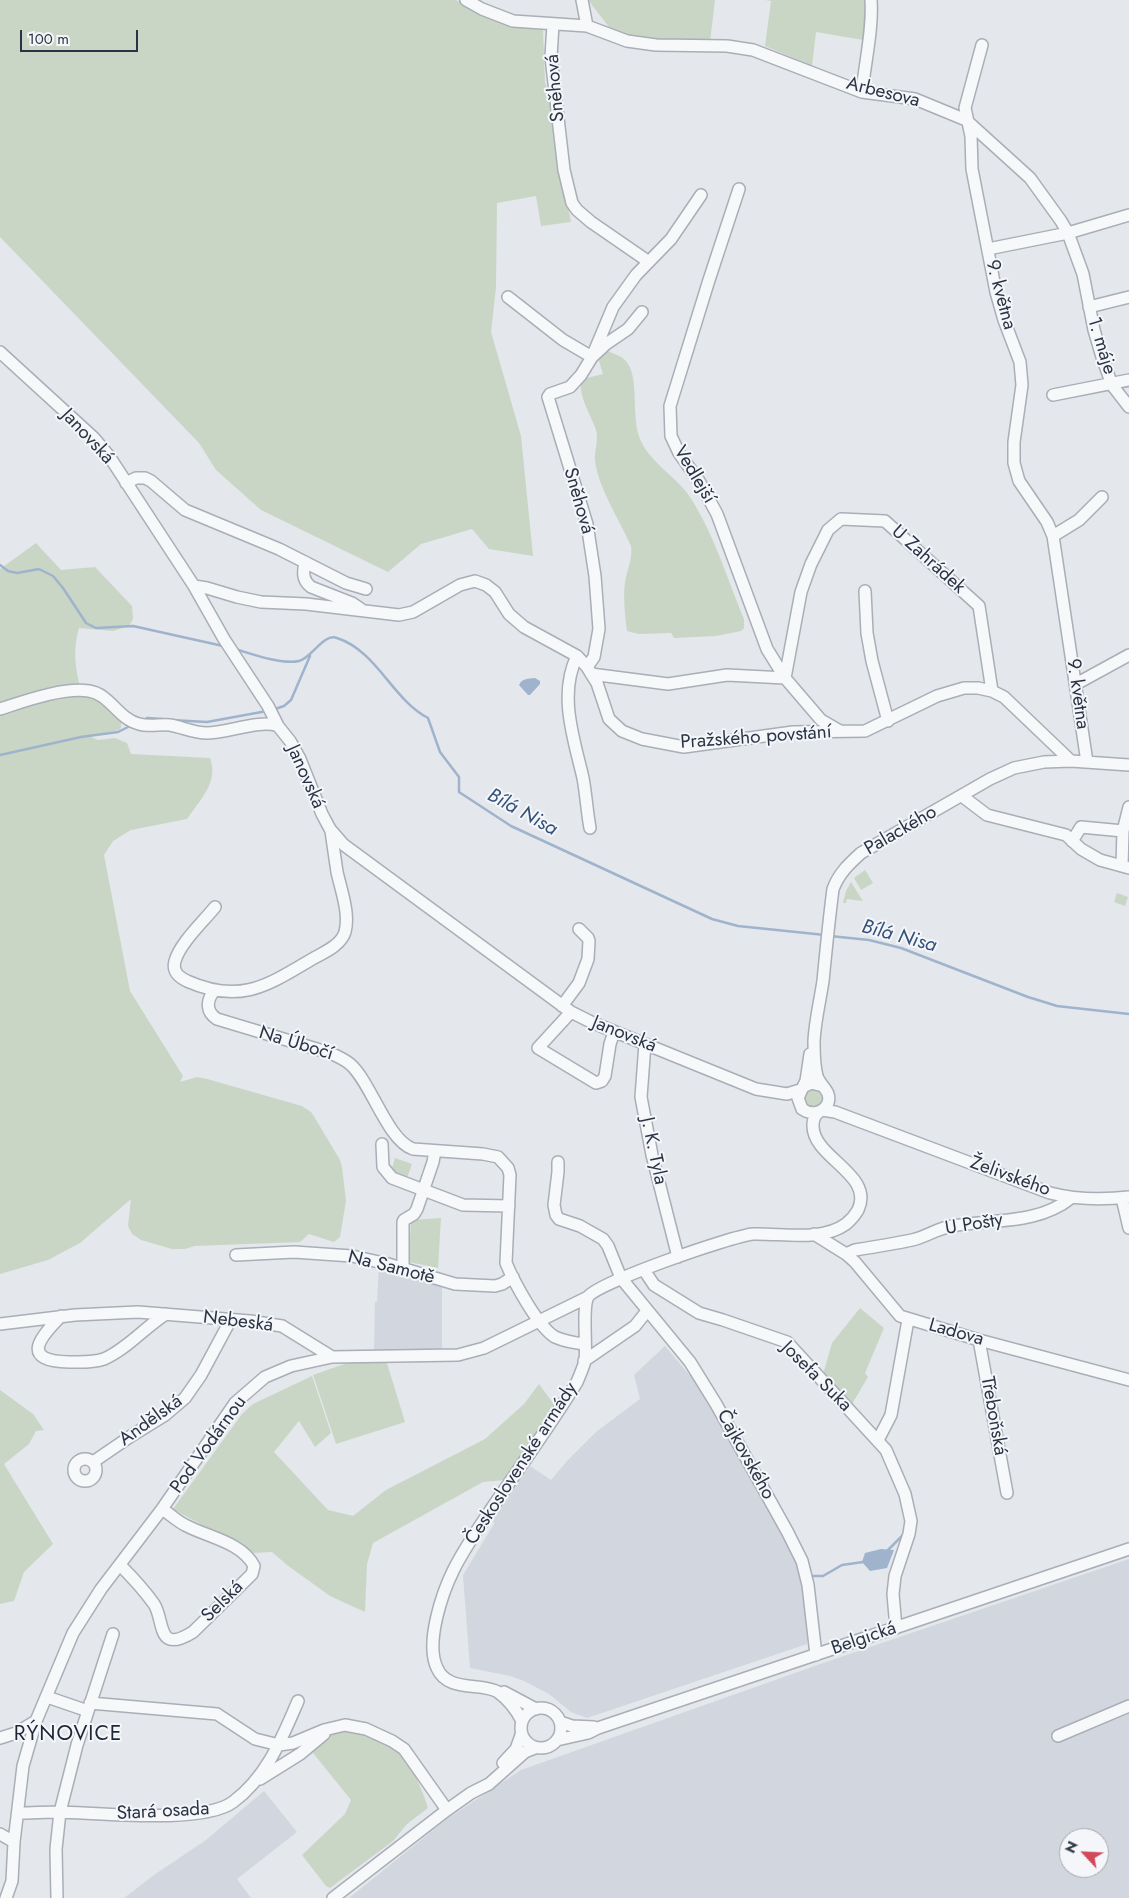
<!DOCTYPE html>
<html>
<head>
<meta charset="utf-8">
<style>
  body { margin:0 }
  #map { position:relative; width:1129px; height:1898px; overflow:hidden; background:#e4e7ec; font-family:Jost,sans-serif }
  canvas { display:block }
  .north { position:absolute; left:1059px; top:1828px; width:50px; height:50px; box-sizing:border-box; background:#f4f6f9; border:1px solid #a4a8b1; border-radius:50%; rotate:295deg; font-size:14px; font-weight:700; line-height:20px; text-align:center; color:#2b3445 }
  .north::after { content:''; display:block; margin:auto; width:18px; height:22px; background:#d1495b; clip-path:polygon(50% 0,100% 100%,50% 72%,0 100%) }
  .scale { position:absolute; left:20px; top:30px; width:118px; height:22px; box-sizing:border-box; border:2px solid #2b3445; border-top:0; padding-left:6px; font-size:15px; line-height:18px; white-space:nowrap; color:#2b3445; -webkit-text-stroke:4px #f4f6f9; paint-order:stroke }
</style>
</head>
<body>
<div id="map">
<canvas width="1129" height="1898"></canvas>
<div class="north">N</div>
<div class="scale">100 m</div>
</div>
<script>
const context = document.querySelector('canvas').getContext('2d');
context.lineJoin = 'round';
function paint(path, color) {
  context.fillStyle = color;
  context.fill(path, 'evenodd');
}
function stroke(path, color, width, dash) {
  context.strokeStyle = color;
  context.lineWidth = width;
  context.lineCap = dash ? 'butt' : 'round';
  context.setLineDash(dash || []);
  context.stroke(path);
}
function write(font, color, halo, rows, align = 'center') {
  context.font = font + ' Jost,sans-serif';
  context.lineWidth = 4;
  context.setLineDash([]);
  context.textBaseline = 'middle';
  context.strokeStyle = halo;
  context.fillStyle = color;
  for (const [text, x, y, turn = 0] of rows) {
    context.save();
    context.translate(x, y);
    context.rotate((+turn || 0) * Math.PI / 180);
    context.textAlign = isNaN(turn) ? turn : align;
    if (halo) context.strokeText(text, 0, 0);
    context.fillText(text, 0, 0);
    context.restore();
  }
}
paint(new Path2D(`
  M379 1264 405 1272 442 1287V1350H374L375 1302H377Z
  M665 1346 698 1385 727 1431 800 1568 806 1587 807 1644 587 1718 571 1712 549 1694 524 1681 510 1676 470 1668 463 1575 494 1524 493 1519 530 1466 551 1480 567 1461 596 1432 640 1399 634 1375Z
  M1129 1559V1898H349L447 1819 521 1770 826 1662ZM1069 1838H1099V1868H1069Z
  M264 1791 297 1832 237 1879 251 1898H124L154 1875 206 1840Z`), '#d2d6de');
paint(new Path2D(`
  M0 0H456L510 26 543 30 545 82 553 112 560 167 571 222 541 226 536 196 497 203 496 287 491 332 521 436 533 556 489 549 472 529 421 544 388 572 261 510 216 470 199 443 0 237Z
  M588 0H715L710 42 636 38 609 27Z
  M765 0H866L867 21 863 40 816 32 812 66 765 46 771 1Z
  M606 350C613 354 624 356 628 364 639 380 631 417 640 439 650 463 676 476 690 497 714 534 727 578 744 619V628L741 631 716 636 674 638 671 633 639 634 627 631C625 616 623 598 625 582 627 570 633 558 631 546 620 521 598 487 595 461 594 451 599 440 596 430 592 417 575 391 583 379L603 374 598 358Z
  M36 543 61 570 95 567 132 606 133 619 129 626 113 631 79 628C72 653 76 670 82 695L94 696 121 720V728L119 730 89 736 98 740 115 738 127 743 131 754 210 758C219 782 200 800 187 819L131 830 113 841 104 855 130 991 183 1076 180 1082 197 1077 207 1079 302 1106 311 1112 315 1118 340 1160 342 1167 346 1201 340 1237 334 1242 309 1234 300 1242 195 1246 185 1249H172L141 1240 132 1234 128 1226 131 1199 80 1243 48 1260 0 1274V569Z
  M865 870 873 883 861 890 854 878Z
  M851 882 863 901 847 899 846 903H843L846 891Z
  M1117 893 1128 897 1125 906 1114 902Z
  M804 1098a9 9 0 1 1 18 0a9 9 0 1 1-18 0Z
  M395 1158 412 1164 407 1178 391 1172Z
  M441 1218 438 1268 409 1262 411 1220Z
  M860 1308 884 1328 865 1373 868 1377 852 1404 823 1374 832 1343Z
  M386 1360 405 1422 336 1444 313 1375 350 1362Z
  M312 1376 331 1433 315 1447 299 1421 274 1452 328 1510 353 1516 386 1490 485 1439 524 1404 539 1384 555 1406 504 1480 483 1482 373 1543 367 1564 365 1612 330 1596 287 1565 272 1552 253 1553 173 1509 242 1414 253 1404Z
  M0 1390 33 1414 44 1430 36 1431 29 1444 4 1464 53 1544 24 1572 14 1601 0 1604Z
  M350 1730C364 1734 386 1740 398 1749 408 1756 425 1796 428 1808L407 1824 393 1841 330 1888 326 1886 302 1855 345 1814 351 1800 313 1753 309 1757 330 1734Z`), '#c9d6c5');
paint(new Path2D(`
  M535 678 540 681V684L530 695H528L519 685C522 678 529 679 535 678Z
  M881 1549 894 1550 887 1568 870 1571 862 1562 865 1553Z`), '#9fb4cc');
stroke(new Path2D(`
  M0 565 8 571 17 573 39 569 53 576 63 588 86 623 96 628 133 626 223 646
  M235 649C252 654 282 665 299 661 312 658 323 633 337 638 377 651 392 699 428 718L440 752 459 777V792L511 826 712 919 738 926 825 935
  M272 710 284 706 291 700 310 656
  M144 720 147 718 163 719
  M171 720 207 722 267 711
  M0 755 81 737 118 732 132 725
  M830 936 869 940 901 948 1028 997 1057 1006 1129 1014
  M888 1550 904 1534
  M813 1576H823L842 1565 863 1562`), '#9fb4cc', 2.5);
const minor = new Path2D(`
  M466 0 482 9 513 21 587 26 627 41 656 45 727 46 753 50 862 92 915 99 966 120 1030 178 1061 221 1068 233 1083 274 1094 330 1102 357 1112 385 1129 407
  M582 0 587 26
  M553 24 551 57 564 170 572 203 577 210 591 222 649 262
  M982 45 965 108 971 136 972 169 996 292 1004 320 1020 362 1022 385 1014 442V463L1019 481 1047 522 1053 536 1087 762
  M862 92C865 62 873 29 871 0
  M739 189 709 280 670 406 671 436 679 453 699 481 717 514 767 649 785 678 821 720 840 731
  M988 249 1068 233 1129 215
  M508 297 563 340 592 357 606 344 628 329 642 312
  M1089 307 1129 297
  M0 352 94 438 109 456 194 586 224 639 268 706 278 726 290 741 300 759 322 814 330 829 344 845 571 1012 591 1022 756 1089 787 1094 800 1090
  M1053 395 1129 380
  M126 483 136 478H145L151 481 185 510 279 549 346 583 366 589
  M1053 536 1079 520 1102 497
  M305 562C303 572 302 580 311 587L352 603 361 609
  M194 586 207 588 237 597 261 602 306 604 399 615 413 612 460 585 475 581 486 585 495 592 509 614 524 627 577 656 587 667 597 683 609 719 622 731 642 739 684 747 793 732 865 731 937 696 964 688H978L992 691 1004 697 1071 761
  M865 591 867 633 872 661 888 721
  M577 656C558 695 574 739 583 778 586 794 587 812 590 828
  M587 667 594 657 599 629 595 576 587 524 548 397 550 394 570 387 581 375 592 357 613 307 636 275 671 239 701 195
  M591 674 668 684 727 675 785 678 801 592 811 564 828 530 841 519 885 521 979 606 992 691
  M1076 684 1129 655
  M0 709C25 701 63 687 89 691 110 694 118 719 139 724 149 727 160 724 170 725 182 727 193 733 207 733 226 733 262 719 278 726
  M962 796 987 815 1066 835 1081 849 1100 860 1129 868
  M1123 831 1129 807
  M1072 841 1081 827 1123 831 1122 866
  M215 907C203 922 180 943 175 961 172 972 179 977 187 981 241 1005 268 985 314 958 325 952 341 945 345 932 350 914 341 890 337 872 335 859 333 845 331 831
  M214 991C206 1001 206 1012 217 1019L330 1053C337 1056 344 1059 350 1064 371 1082 387 1140 413 1149L483 1154 498 1157 508 1168 510 1175 506 1263C514 1282 538 1327 555 1337 564 1341 575 1343 585 1344
  M562 1006 579 983 588 959 589 941 588 938 579 929
  M571 1012 538 1048 596 1083 602 1081 605 1076 610 1044 614 1032
  M645 1044 641 1097 652 1155 678 1257
  M823 1086 811 1083 803 1087 798 1098 802 1109C811 1115 823 1114 828 1103 832 1091 820 1086 817 1076 814 1065 814 1052 814 1041 815 1021 820 1001 823 981 826 950 829 920 833 889 839 873 849 864 861 853L990 779 1014 768 1044 762 1071 761 1129 765
  M803 1087 806 1081 810 1054
  M822 1110 835 1112 1050 1193C1077 1200 1102 1200 1129 1197
  M382 1144 383 1167 392 1178 463 1205 509 1206
  M558 1162V1172L554 1205 556 1215 559 1219 580 1226 603 1239 608 1246 621 1278 690 1362 716 1404 787 1531 802 1561 808 1585 816 1655
  M1122 1198 1129 1228
  M814 1234 846 1254 855 1262 900 1316 979 1340 1129 1380
  M846 1254 855 1250C874 1247 893 1244 912 1240 926 1237 938 1228 952 1226 992 1219 1037 1225 1071 1198
  M236 1255 294 1252 352 1256 388 1264 455 1284 495 1286 502 1284 513 1277
  M403 1269V1222L404 1220 414 1214 417 1209 433 1162 435 1151
  M644 1270 654 1285 699 1313 723 1320 787 1342 886 1450 905 1494 911 1521 909 1534 895 1576 893 1594 896 1628
  M61 1316C38 1339 21 1361 69 1362 81 1362 92 1363 104 1359 127 1349 145 1327 166 1314
  M0 1324 75 1315 138 1312 250 1321 282 1326 332 1357
  M979 1340 1007 1493
  M584 1361 635 1326 647 1311
  M878 1440 891 1415 908 1320
  M74 1470a11 11 0 1 1 22 0a11 11 0 1 1-22 0Z
  M93 1462 131 1436 165 1415 185 1398 201 1375 230 1321
  M120 1565C132 1577 144 1590 154 1604 165 1621 156 1655 193 1632L252 1574 254 1566C242 1542 207 1537 185 1525 177 1521 170 1514 162 1509
  M504 1692 536 1709
  M47 1697 88 1711
  M90 1703 217 1714 255 1739 279 1745 293 1743 324 1730 345 1725 366 1729 392 1741 404 1749 447 1810
  M521 1728a20 20 0 1 1 40 0a20 20 0 1 1-40 0Z
  M522 1721C516 1709 509 1700 498 1692 481 1682 448 1693 437 1668 425 1643 442 1593 454 1569 465 1547 480 1526 494 1505 522 1464 551 1424 577 1382 580 1375 583 1368 585 1361 587 1346 582 1307 588 1297 596 1283 732 1236 753 1234 782 1233 821 1242 846 1224 851 1220 855 1215 858 1210 875 1174 812 1158 813 1125 813 1119 815 1115 819 1112
  M560 1722 572 1726 594 1727
  M1058 1736 1129 1706
  M0 1738 16 1733 36 1721
  M557 1740 588 1733 598 1728 1129 1549
  M503 1763 516 1749 521 1735
  M260 1779 300 1754 324 1734
  M18 1813C32 1813 46 1812 60 1812 99 1813 204 1824 233 1802 267 1777 282 1738 298 1701
  M0 1834 14 1842
  M6 1898 12 1881 14 1842 23 1766 36 1721 73 1633 101 1589 162 1509 235 1403 265 1377 291 1366 332 1357 458 1355 484 1348 588 1297
  M57 1898 56 1849 60 1812 77 1745 113 1634
  M333 1898 447 1810 471 1793 489 1784 525 1752 535 1748`);
stroke(minor, '#a9aeb7', 14);
stroke(minor, '#f7f8fa', 11);
write('19px', '#2b3445', '#f4f6f9', [
  ["Sněhová",556,88,-95],
  ["Arbesova",883,93,14],
  ["9. května",1000,295,75],
  ["1. máje",1101,346,73],
  ["Janovská",87,437,47],
  ["Vedlejší",694,475,59],
  ["Sněhová",578,501,74],
  ["U Zahrádek",928,560,42],
  ["9. května",1077,694,82],
  ["Pražského povstání",756,738,-4],
  ["Janovská",305,777,66],
  ["Palackého",901,831,-30],
  ["Janovská",624,1035,22],
  ["Na Úbočí",296,1044,17],
  ["J. K. Tyla",653,1151,78],
  ["Želivského",1010,1177,20],
  ["U Pošty",974,1225,-9],
  ["Na Samotě",391,1268,14],
  ["Nebeská",238,1322,7],
  ["Ladova",956,1333,16],
  ["Josefa Suka",816,1377,45],
  ["Třeboňská",993,1416,80],
  ["Andělská",151,1421,-36],
  ["Pod Vodárnou",209,1445,-54],
  ["Čajkovského",745,1455,61],
  ["Československé armády",522,1464,-57],
  ["Selská",223,1602,-45],
  ["Belgická",864,1639,-19],
  ["Stará osada",163,1812,-3]
]);
write('italic 20px', '#34527a', '#f4f6f9', [
  ["Bílá Nisa",522,813,29],
  ["Bílá Nisa",899,937,15]
]);
context.letterSpacing = '1px';
write('21px', '#1d2536', '#f4f6f9', [
  ["RÝNOVICE",68,1735]
]);
context.letterSpacing = '0px';
</script>
</body>
</html>
